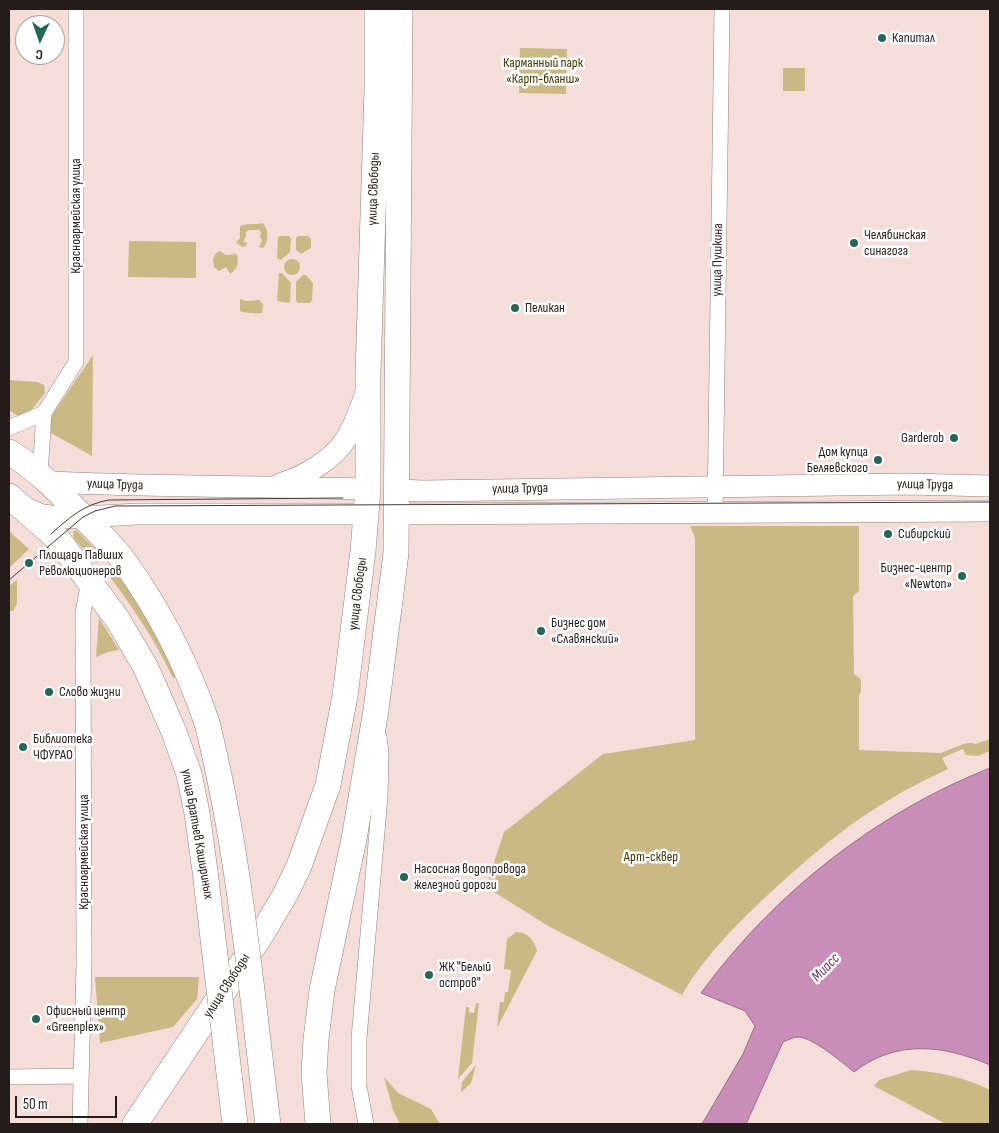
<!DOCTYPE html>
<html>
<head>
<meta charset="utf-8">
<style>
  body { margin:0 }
  #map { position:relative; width:999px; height:1133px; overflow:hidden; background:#f5ded9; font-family:"Sofia Sans Condensed",sans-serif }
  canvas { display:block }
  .frame { position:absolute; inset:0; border:10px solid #241c1a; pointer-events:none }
  .north { position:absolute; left:15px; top:15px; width:50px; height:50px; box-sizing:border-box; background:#fff; border:1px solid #a7a4a3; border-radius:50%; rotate:183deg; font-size:14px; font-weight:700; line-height:20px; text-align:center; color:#241c1a }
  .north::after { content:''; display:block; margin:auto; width:18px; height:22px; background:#236758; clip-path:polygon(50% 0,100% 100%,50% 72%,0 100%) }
  .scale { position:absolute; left:15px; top:1096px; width:102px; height:22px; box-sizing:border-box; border:2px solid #241c1a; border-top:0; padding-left:6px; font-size:15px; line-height:18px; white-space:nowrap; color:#241c1a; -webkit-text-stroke:4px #fff; paint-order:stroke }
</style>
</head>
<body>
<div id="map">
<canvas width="999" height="1133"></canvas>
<div class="frame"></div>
<div class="north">С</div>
<div class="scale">50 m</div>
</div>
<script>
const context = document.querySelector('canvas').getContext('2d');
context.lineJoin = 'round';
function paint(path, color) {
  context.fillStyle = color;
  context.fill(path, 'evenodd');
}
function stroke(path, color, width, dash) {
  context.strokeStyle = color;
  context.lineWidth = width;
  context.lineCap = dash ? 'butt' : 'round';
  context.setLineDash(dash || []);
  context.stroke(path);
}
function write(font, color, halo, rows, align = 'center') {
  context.font = font + ' "Sofia Sans Condensed",sans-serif';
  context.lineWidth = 5;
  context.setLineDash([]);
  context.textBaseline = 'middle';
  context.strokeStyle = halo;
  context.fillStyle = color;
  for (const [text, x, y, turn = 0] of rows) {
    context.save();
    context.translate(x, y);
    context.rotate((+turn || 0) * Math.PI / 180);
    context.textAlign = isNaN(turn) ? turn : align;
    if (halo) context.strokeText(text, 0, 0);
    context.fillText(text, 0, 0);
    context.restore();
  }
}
paint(new Path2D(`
  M520 48 567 49 566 94 519 93Z
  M783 68H805V91H783Z
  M263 223C269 231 269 241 263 248L259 247 262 240 260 237 261 232 259 230H249L246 232V236L243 242 247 243 246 246 243 247 236 243 240 238V226C248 223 255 225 263 223Z
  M279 236H289L291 239 290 252 281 260 277 258 278 239Z
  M298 236H308L311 239V248L301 254 296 250V238Z
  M129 241 196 242V278L128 277Z
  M220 251 226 255 237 254C239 263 238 268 230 274L226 267 219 271 214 267 213 259 216 253Z
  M284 267a8 8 0 1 1 16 0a8 8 0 1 1-16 0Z
  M279 273H282L291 283 290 301 289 303 277 301Z
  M303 275H306L313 283 312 301 310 303H298L296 300V282Z
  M240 299 246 301 259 300 263 304 262 313C257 314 244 313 240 311Z
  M93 355 92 456 51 433 49 428 50 418Z
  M9 380 37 382 44 385 45 393 26 417 21 418 9 410Z
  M690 526H859V591L853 596 854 674 861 679V691L859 696V750L941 753 966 743H972L975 744 990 739V751L978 756 966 755 963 749 942 758 948 769C925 780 902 791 881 805 841 829 805 861 771 892 738 923 705 955 682 995L550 927 486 887 504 832 603 754 695 740V538Z
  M76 530 103 557 96 563 74 539 73 532Z
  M9 531 29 549 9 568Z
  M115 566 138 597 180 676 173 678C155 640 132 606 107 573Z
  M17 580V604L13 611H9V586Z
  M99 618 119 650 108 652 96 657Z
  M516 932C528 932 534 940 537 951L497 1028 500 1002H504L505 992H508L511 970 504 969 507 939Z
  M95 977H199L197 999 173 1027 100 1043Z
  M476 1003H479L472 1063 458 1079 466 1007H469V1012L474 1013Z
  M476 1065 471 1083 461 1092 462 1082Z
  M911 1070C938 1072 965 1077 990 1090V1124H946L874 1086 879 1080Z
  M384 1077 398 1093 431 1109 440 1124H400L393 1110Z`), '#cab885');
const water = new Path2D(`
  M990 768V1065C944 1045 896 1039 854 1072 842 1062 813 1038 799 1037 793 1037 788 1040 783 1042L746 1124H702L743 1054 755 1026 745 1011 701 993C774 893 876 813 990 768Z`);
paint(water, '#c88eb7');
stroke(water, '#976c88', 1);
const street = new Path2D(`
  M44 413 76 362V9
  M9 428 44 413 40 475
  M715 511 722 9
  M9 1077 81 1076
  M80 1124 84 964 83 634V613L89 581
  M366 1124 359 1086V1038L380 797 381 753 379 737`);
const secondary = new Path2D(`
  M50 482C156 487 262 486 368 489
  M280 484C304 476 332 461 346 439 355 425 360 408 366 393
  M395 490 424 491 907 484 990 486
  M24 507 42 515 68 518 137 514H366
  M396 514 990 511`);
const primary = new Path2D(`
  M9 452C37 469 60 493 83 517 98 532 114 547 126 564 161 613 188 667 207 723
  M9 496 57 538 118 620 146 668 174 732
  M135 1124 263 932 286 893 299 866 328 785 345 696 363 551 368 489V373L377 90V9
  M318 1124 314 1073 316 1039 322 990 354 839 376 710 396 553 400 9`);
stroke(street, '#94807b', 16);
stroke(secondary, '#94807b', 22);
stroke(primary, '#94807b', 26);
stroke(street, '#fff', 15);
stroke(secondary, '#fff', 21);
stroke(primary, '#fff', 25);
stroke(new Path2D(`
  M51 534C69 518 84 504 109 500L343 498
  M9 580 83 517 95 511 115 506 990 502`), '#443a37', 1);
const primaryBridge = new Path2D(`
  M207 723C240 854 251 990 268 1124
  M174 732 189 774 197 813 205 871 235 1124`);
stroke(primaryBridge, '#94807b', 26, []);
stroke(primaryBridge, '#fff', 25);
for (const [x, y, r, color] of [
  [882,38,5,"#236758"],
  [854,243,5,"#236758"],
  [515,308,5,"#236758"],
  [954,438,5,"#236758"],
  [878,460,5,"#236758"],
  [888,534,5,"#236758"],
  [29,563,5,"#236758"],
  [962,576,5,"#236758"],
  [541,631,5,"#236758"],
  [49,692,5,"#236758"],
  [23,747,5,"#236758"],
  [404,877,5,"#236758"],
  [429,975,5,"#236758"],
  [36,1019,5,"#236758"]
]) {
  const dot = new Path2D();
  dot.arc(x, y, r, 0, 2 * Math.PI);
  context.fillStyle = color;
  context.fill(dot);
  stroke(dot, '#fff', 2);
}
write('14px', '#241c1a', '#fff', [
  ["Капитал",892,38],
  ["Челябинская",864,235],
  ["синагога",864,251],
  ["Пеликан",525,308],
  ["Garderob",944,438,"right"],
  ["Дом купца",868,452,"right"],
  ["Беляевского",868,468,"right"],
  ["Сибирский",898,534],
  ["Площадь Павших",39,555],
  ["Революционеров",39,571],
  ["Бизнес-центр",952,568,"right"],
  ["«Newton»",952,584,"right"],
  ["Бизнес дом",551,623],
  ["«Славянский»",551,639],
  ["Слово жизни",59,692],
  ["Библиотека",33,739],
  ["ЧФУРАО",33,755],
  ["Насосная водопровода",414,869],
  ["железной дороги",414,885],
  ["ЖК \"Белый",439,967],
  ["остров\"",439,983],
  ["Офисный центр",46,1011],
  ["«Greenplex»",46,1027]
], 'left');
write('14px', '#453500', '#fff', [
  ["Карманный парк",543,63],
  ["«Карт-бланш»",543,79],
  ["Арт-сквер",651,857]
]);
write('14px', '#241c1a', '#fff', [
  ["улица Свободы",374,189,-88],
  ["Красноармейская улица",76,216,-90],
  ["улица Пушкина",718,260,-89],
  ["улица Труда",115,485,2],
  ["улица Труда",925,485,1],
  ["улица Труда",520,489,-1],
  ["улица Свободы",358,594,-83],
  ["улица Братьев Кашириных",197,834,80],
  ["Красноармейская улица",84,852,-90],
  ["улица Свободы",227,986,-57]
]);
write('italic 15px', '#722d62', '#fff', [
  ["Миасс",826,968,-46]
]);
</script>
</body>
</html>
